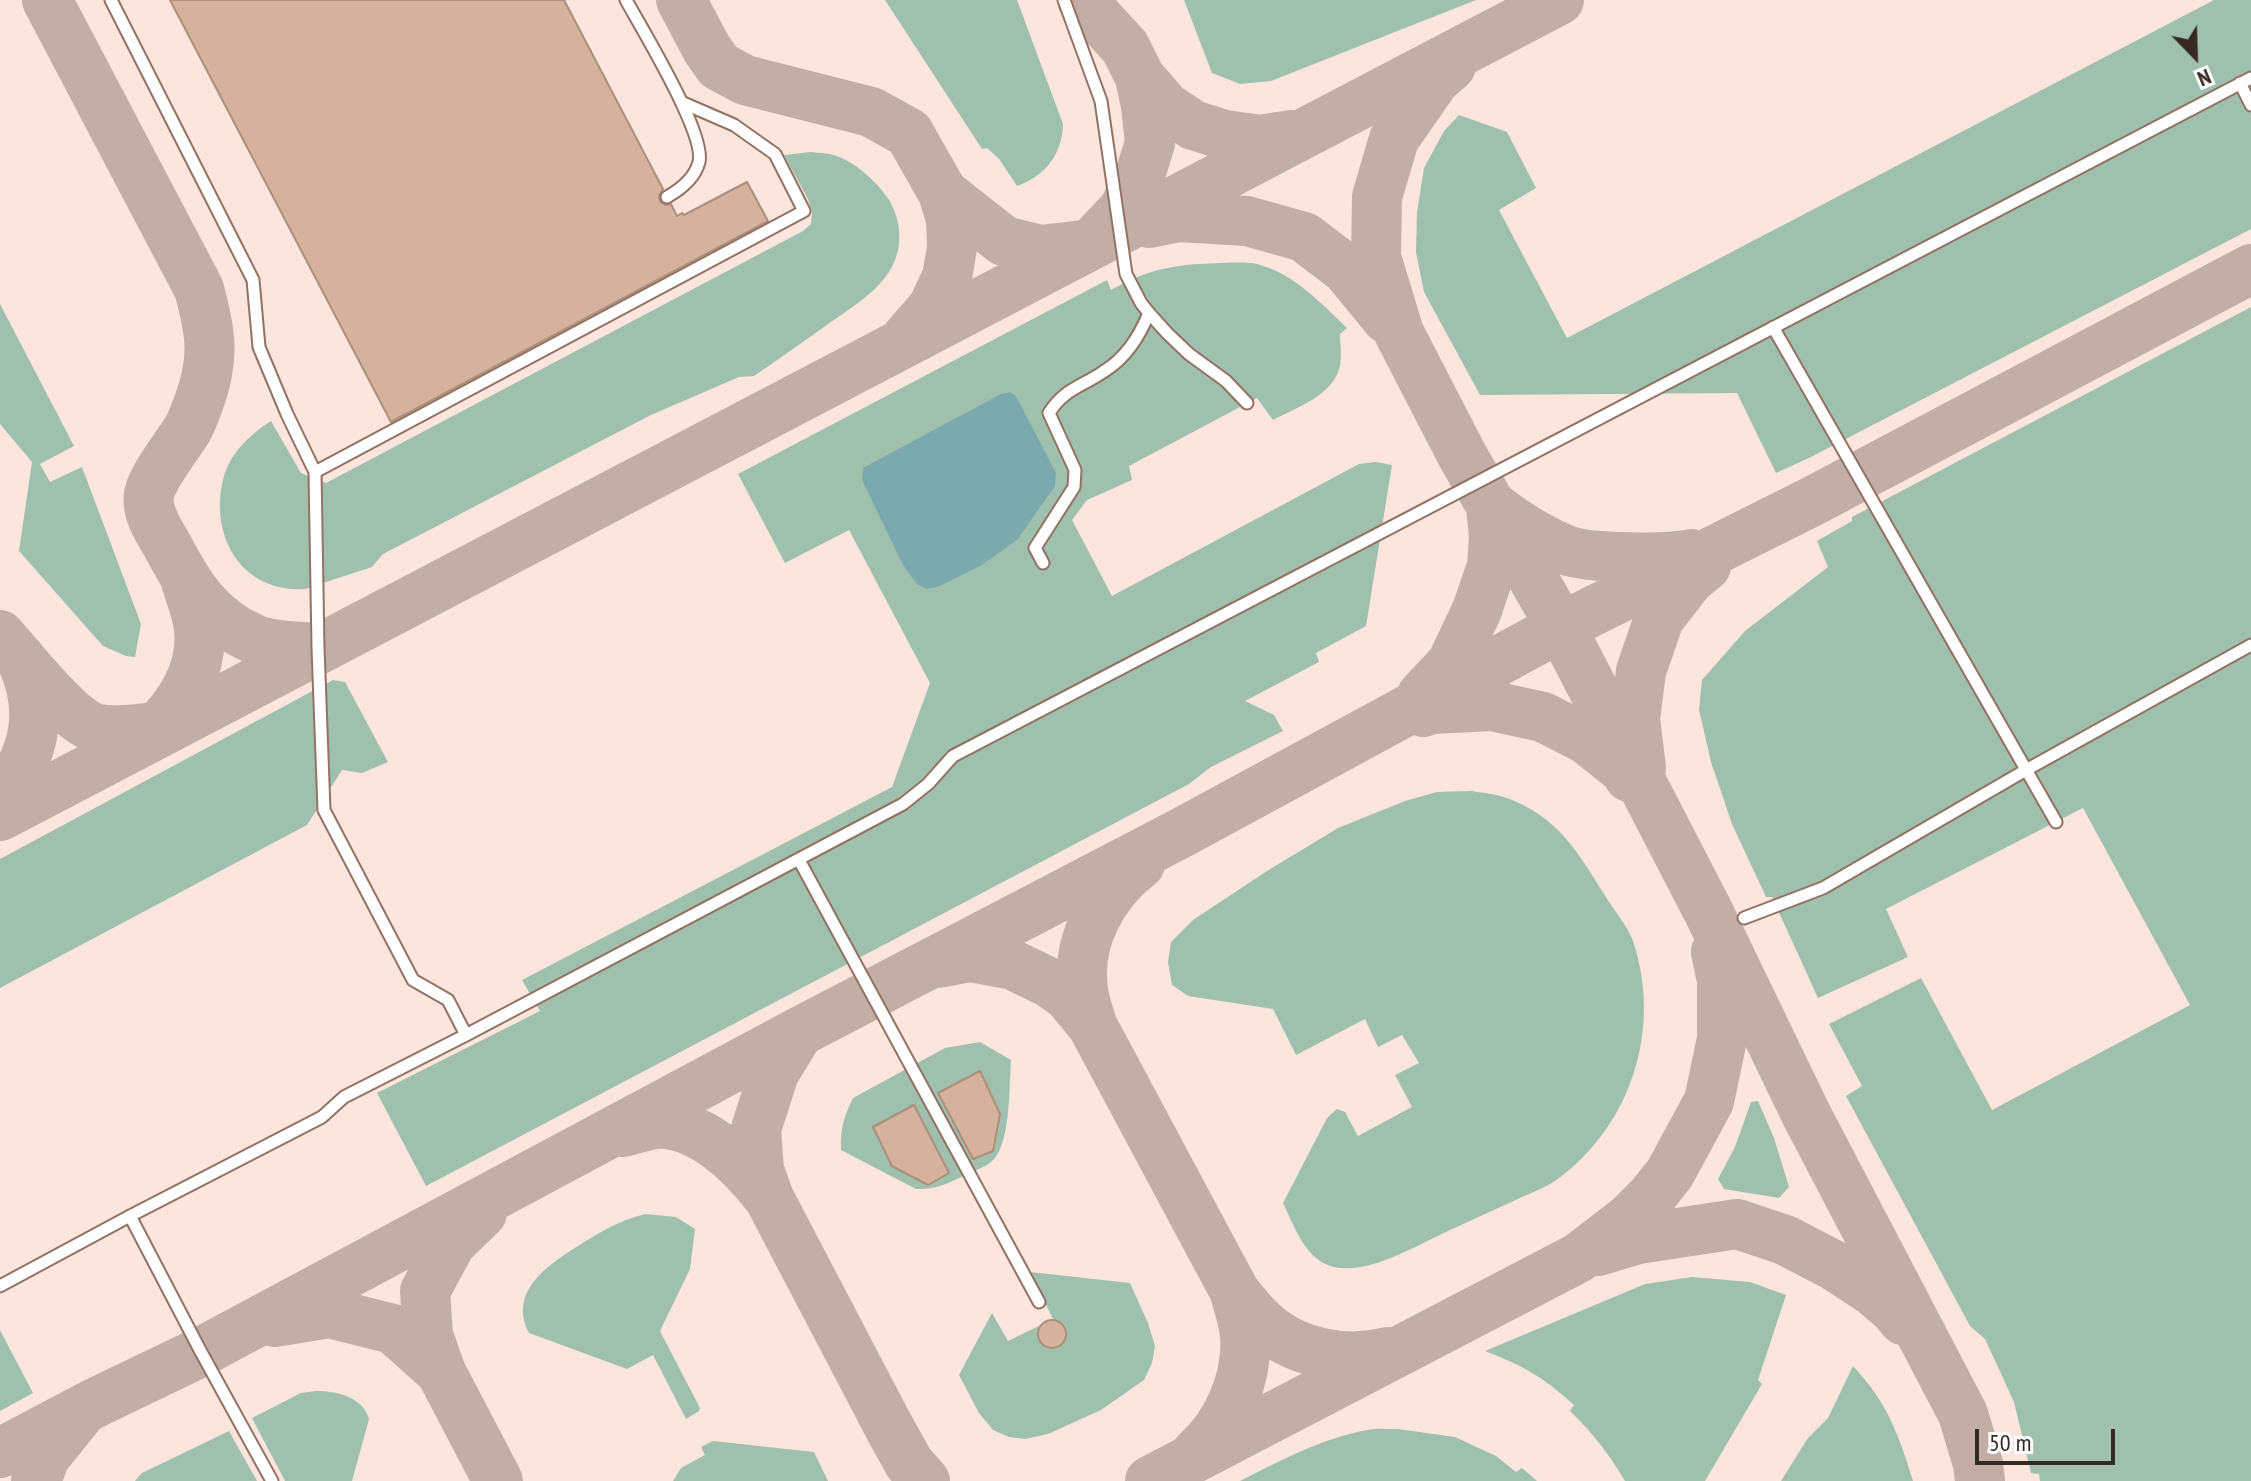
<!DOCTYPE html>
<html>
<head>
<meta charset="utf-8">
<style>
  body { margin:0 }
  #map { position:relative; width:2251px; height:1481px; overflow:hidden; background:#fbe5dc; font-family:"PT Sans Narrow",sans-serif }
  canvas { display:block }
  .north { position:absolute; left:2155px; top:16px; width:80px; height:80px; -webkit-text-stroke:6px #fff; paint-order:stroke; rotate:157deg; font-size:22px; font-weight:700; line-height:32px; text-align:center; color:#362923 }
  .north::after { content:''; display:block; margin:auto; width:28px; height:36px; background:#362923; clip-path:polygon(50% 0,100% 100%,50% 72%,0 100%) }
  .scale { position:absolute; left:1975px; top:1429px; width:140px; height:36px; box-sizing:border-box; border:4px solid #362923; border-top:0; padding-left:10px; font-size:24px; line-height:28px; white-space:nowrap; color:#362923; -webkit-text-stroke:6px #fff; paint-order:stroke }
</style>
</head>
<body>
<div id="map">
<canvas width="2251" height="1481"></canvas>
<div class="north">N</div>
<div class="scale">50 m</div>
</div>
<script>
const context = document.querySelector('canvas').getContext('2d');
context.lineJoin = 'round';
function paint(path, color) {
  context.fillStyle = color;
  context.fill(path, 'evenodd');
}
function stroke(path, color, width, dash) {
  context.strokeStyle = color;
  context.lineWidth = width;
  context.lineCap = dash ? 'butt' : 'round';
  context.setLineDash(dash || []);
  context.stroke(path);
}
paint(new Path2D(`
  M885 0H1017L1063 124C1062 155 1045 176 1017 186L999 159 987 148 982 149Z
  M1184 0H1476L1271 81 1240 84 1212 73Z
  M2214 0H2251V229L1811 457 1776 473 1737 393 1480 395 1424 292 1416 252 1417 212 1424 168 1444 131 1459 115 1507 132 1536 188 1499 210 1567 338Z
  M810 152C818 153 827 153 834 155 855 162 874 179 887 197 894 207 898 219 899 231 903 279 859 302 824 327 801 343 778 360 754 376L739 377 651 415 383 554 372 567 305 589C240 593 208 534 224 476 231 452 251 434 271 421L301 473 326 483 803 231 811 224 812 211 808 199 784 155Z
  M1197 264C1213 264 1246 260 1260 265 1294 274 1322 304 1347 328L1340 334C1340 344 1342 356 1340 366 1333 396 1297 407 1273 420L1257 398 1129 466 1132 480 1087 500 1072 520 1112 596 1359 464 1376 462 1392 465 1366 626 1316 653 1319 662 1245 701 1274 715 1283 731 1211 767 1189 784 426 1186 377 1093 540 1011 522 980 892 787 930 683 849 530 785 563 738 474 1107 280 1111 290C1142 273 1162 267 1197 264Z
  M0 304 74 446 40 464 50 482 82 467 141 624 135 657 126 656 103 646 19 551 32 462 0 424Z
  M2251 307V1481H2040L2039 1474 2031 1473 2014 1402 1985 1339 1970 1326 1846 1096 1862 1086 1829 1024 1921 978 1992 1110 2190 1005 2083 808 1886 909 1908 957 1818 998 1772 897H1766L1732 824 1711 762 1699 710 1702 680 1745 631 1828 567 1817 541 1852 521V517Z
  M333 680 345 682 388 762 362 773 342 770 307 825 0 988V859Z
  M1472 791C1483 793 1496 794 1507 798 1558 817 1577 851 1604 894 1613 909 1627 925 1633 941 1662 1028 1632 1124 1558 1179 1547 1187 1533 1192 1520 1198 1496 1209 1472 1220 1448 1231 1417 1245 1369 1275 1334 1267 1306 1261 1294 1226 1283 1203L1327 1118 1337 1109 1345 1112 1358 1136 1412 1107 1395 1075 1419 1063 1402 1035 1378 1047 1365 1019 1296 1055 1273 1009 1188 996 1172 985 1168 962 1171 942 1193 920 1267 871 1338 828 1405 801 1437 792Z
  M980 1042 1011 1060C1009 1085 1011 1147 991 1162 983 1168 972 1172 963 1176 947 1184 934 1190 916 1189L841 1150C840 1130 844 1116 853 1098L945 1048Z
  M1758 1101 1774 1138 1789 1187 1779 1198 1724 1189 1718 1179 1735 1147 1751 1102Z
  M646 1214 676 1217 695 1229 690 1269 660 1331 700 1408 699 1411 686 1419 653 1355 627 1369 529 1333C508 1291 548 1265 578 1246 600 1232 620 1220 646 1214Z
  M1030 1272 1130 1283 1148 1323 1155 1346 1152 1363 1144 1380 1101 1410 1048 1434 1025 1439 1009 1437 993 1430 979 1413 959 1375 992 1313 1008 1341 1053 1319Z
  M1692 1277 1750 1282 1786 1295 1758 1380 1762 1384 1705 1481H1625C1609 1454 1592 1432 1570 1411L1574 1405C1543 1377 1524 1366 1485 1351L1645 1284Z
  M0 1330 33 1393 0 1411Z
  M1853 1366C1887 1402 1899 1435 1913 1481H1781L1808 1438 1828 1418Z
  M316 1391C337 1391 363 1397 369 1419L352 1481H285L252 1418 301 1393Z
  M1398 1429 1455 1437 1496 1456 1516 1472 1522 1468 1537 1481H1240C1279 1461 1323 1438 1367 1430 1377 1428 1388 1429 1398 1429Z
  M229 1431 257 1481H135L142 1473Z
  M713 1441 814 1452 828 1481H673L681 1468 705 1455 701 1447Z`), '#9fc0ac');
paint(new Path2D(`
  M1010 392 1016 396 1056 473 1055 486 1017 540 980 566 940 586 927 589 917 584 903 565 862 480 863 468 1001 394Z`), '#7ba9ae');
stroke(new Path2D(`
  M47 0 199 289C211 333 215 358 199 402 195 412 192 422 187 430 176 448 154 474 149 494 146 512 158 530 167 545 188 585 208 619 252 638 271 647 297 646 318 648
  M681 0 707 49 719 66 745 80 871 112 909 133 943 193 951 219 952 248 947 277 933 307 907 337
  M1451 66 1435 80 1394 139 1377 197 1376 257 1399 333 1462 455 1561 627 1708 911 1806 1114 1963 1414 1978 1464 1980 1481
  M1140 77 1166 107 1193 125 1225 135 1260 140 1292 135
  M943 193 1004 241 1041 250 1091 244 1124 209 1141 172 1150 143 1146 106 1140 77 1125 47 1082 0
  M1149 223 1179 217 1247 221 1304 237 1346 269 1387 319
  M1496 509C1517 525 1541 540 1566 550 1589 559 1667 559 1692 554
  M0 635C20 657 71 724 99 729 118 732 142 729 161 726
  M1422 695 1452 663 1477 610 1492 566 1494 536 1491 507
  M1423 712 1432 709 1492 706 1543 717 1586 739 1625 770 1629 777
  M154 731C181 704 203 670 199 630 198 614 190 596 186 581
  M1641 768 1635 719 1641 671 1659 619 1690 579 1706 566
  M0 801C34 755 46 713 21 659
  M0 816 1559 0
  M938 963 970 957 1013 965 1050 983 1068 996 1092 1025 1235 1292C1243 1302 1251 1312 1260 1321 1293 1353 1344 1363 1388 1352
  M1092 1025C1089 1013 1084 1001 1083 989 1076 941 1103 892 1140 864
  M799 1032 774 1073 756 1129 759 1170 769 1198 889 1427 909 1463 925 1481
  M623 1132C636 1129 653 1122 666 1124 709 1129 744 1166 769 1198
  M482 1213 451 1243 425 1291 428 1335 441 1372 498 1481
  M1598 1251 1638 1239 1737 1224 1785 1240 1835 1266 1873 1291 1894 1309 1903 1320
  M274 1322 329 1313 393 1329 441 1372
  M1197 1452C1229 1424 1248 1377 1245 1335 1244 1321 1238 1306 1235 1292
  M0 1453 97 1402 201 1352 799 1032 1181 833 1561 627 1811 502 2251 269
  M36 1481 45 1457 78 1416
  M1150 1481 1578 1258 1630 1218 1651 1197 1670 1173 1709 1101 1722 1039V981L1716 952`), '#c2aea6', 50);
const building = new Path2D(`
  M170 0H564L663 189 659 196 660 202 666 205 671 204 677 216 682 213 684 215 747 182 768 221 391 422Z
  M980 1071 1000 1114 993 1151 973 1159 938 1093Z
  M914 1105 949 1173 928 1185 892 1166 873 1127Z
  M1038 1334a14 14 0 1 1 28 0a14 14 0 1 1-28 0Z`);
paint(building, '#d5b29d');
stroke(building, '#ad8f7c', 2);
const service = new Path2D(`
  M111 0 253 280 259 347 287 414 315 472
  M626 0C642 29 706 134 699 162 695 178 681 189 667 197
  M2240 83 2251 105
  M1149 313 1167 333 1189 354 1226 381 1247 403
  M1773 327 2056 822
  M1043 563 1035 548 1074 487 1075 470 1049 413C1064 389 1081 387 1103 372 1126 358 1139 337 1149 313L1141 303 1126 274 1101 101 1064 0
  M799 860 1039 1302
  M1744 918 1823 888 2026 770 2251 645
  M466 1035 448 1000 413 980 324 810 318 648 315 472 804 211 775 154 734 125 681 102
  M130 1216 201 1352 272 1481
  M0 1286 130 1216 322 1117 344 1097 466 1035 903 804 928 784 953 756 2251 78`);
stroke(service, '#927264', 15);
stroke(service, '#fff', 11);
</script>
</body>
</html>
